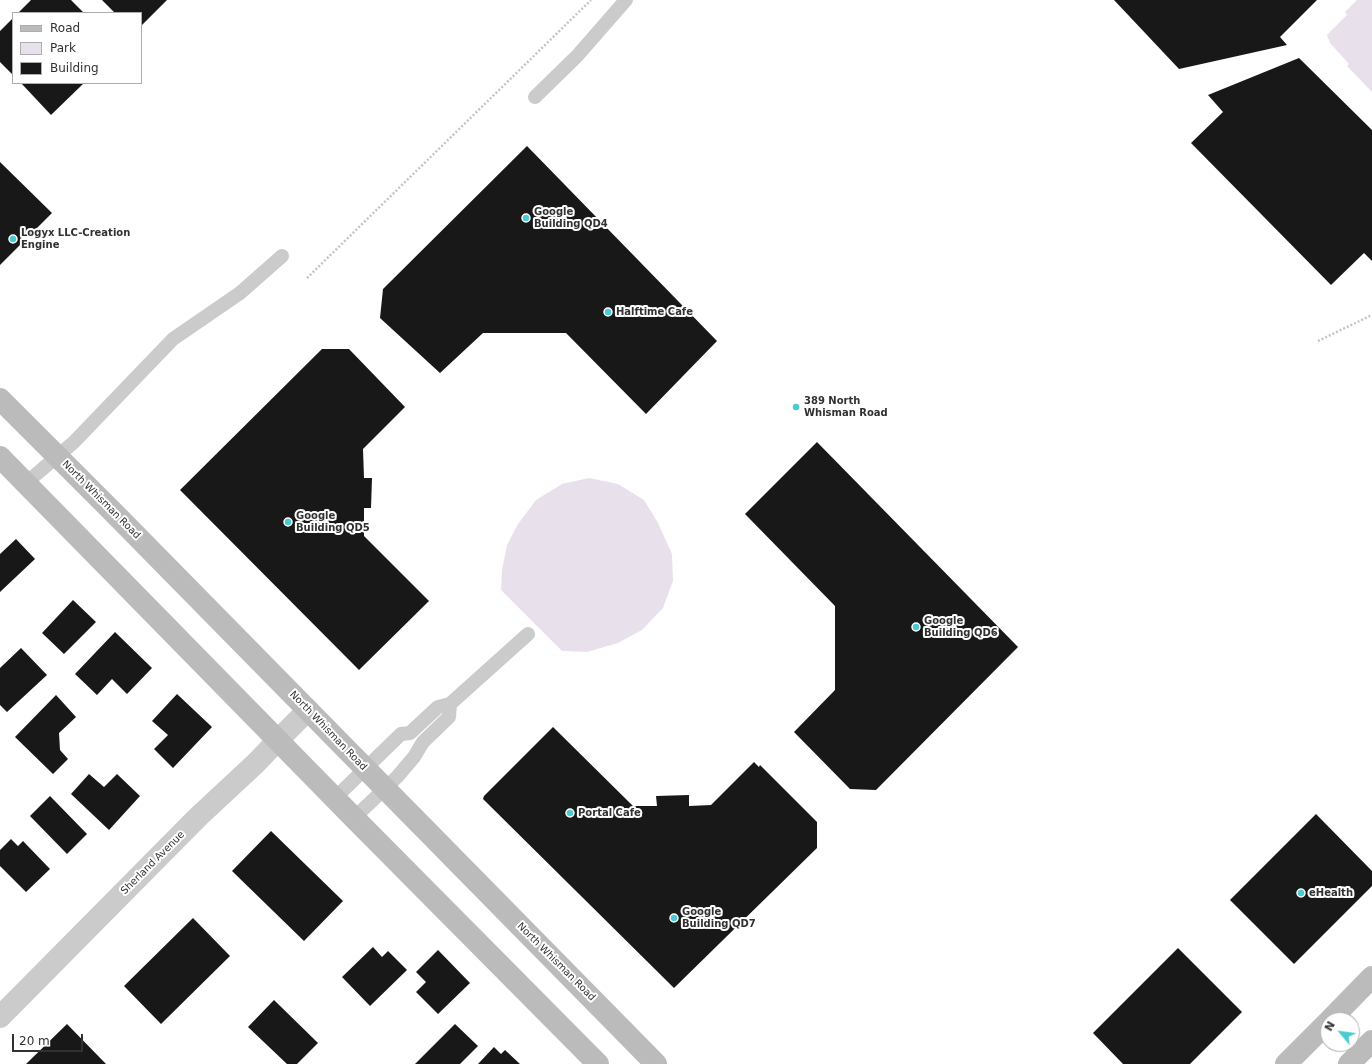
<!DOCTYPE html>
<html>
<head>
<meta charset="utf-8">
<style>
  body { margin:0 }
  #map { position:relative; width:1372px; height:1064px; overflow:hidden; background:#fff; font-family:"DejaVu Sans",sans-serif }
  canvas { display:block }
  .legend { position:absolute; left:12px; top:12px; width:130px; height:72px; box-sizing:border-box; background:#fff; border:1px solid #adadad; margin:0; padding:5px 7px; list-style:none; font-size:12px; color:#313131 }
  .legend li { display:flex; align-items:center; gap:8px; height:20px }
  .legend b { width:20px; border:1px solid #adadad }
  .north { position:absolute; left:1320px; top:1012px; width:40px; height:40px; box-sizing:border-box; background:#fff; border:1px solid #adadad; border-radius:50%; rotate:299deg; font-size:11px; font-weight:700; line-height:16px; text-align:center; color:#313131 }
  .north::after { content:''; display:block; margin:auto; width:14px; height:18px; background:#4bcbd1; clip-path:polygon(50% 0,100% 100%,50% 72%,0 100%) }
  .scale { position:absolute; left:12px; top:1034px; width:71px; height:18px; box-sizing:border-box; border:2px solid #313131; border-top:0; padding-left:5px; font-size:12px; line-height:14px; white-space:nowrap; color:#313131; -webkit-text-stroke:3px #fff; paint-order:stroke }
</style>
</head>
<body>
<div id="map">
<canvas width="1372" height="1064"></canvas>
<ul class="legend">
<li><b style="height:5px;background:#bbb"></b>Road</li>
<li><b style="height:11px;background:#e8e1ec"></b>Park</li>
<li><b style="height:11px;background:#181818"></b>Building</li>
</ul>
<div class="north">N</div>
<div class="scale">20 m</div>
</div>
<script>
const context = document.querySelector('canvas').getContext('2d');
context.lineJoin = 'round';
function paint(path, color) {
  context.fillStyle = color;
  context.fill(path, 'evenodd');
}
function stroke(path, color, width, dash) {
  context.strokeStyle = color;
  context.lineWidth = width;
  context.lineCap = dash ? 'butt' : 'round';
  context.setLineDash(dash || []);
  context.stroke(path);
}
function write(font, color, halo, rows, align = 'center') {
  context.font = font + ' "DejaVu Sans",sans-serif';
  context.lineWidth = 4;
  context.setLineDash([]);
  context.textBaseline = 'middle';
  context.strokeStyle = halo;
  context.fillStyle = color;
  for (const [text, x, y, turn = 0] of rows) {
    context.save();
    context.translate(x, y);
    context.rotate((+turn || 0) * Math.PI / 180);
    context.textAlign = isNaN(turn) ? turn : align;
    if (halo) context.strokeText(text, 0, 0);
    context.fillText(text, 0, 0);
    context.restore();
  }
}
paint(new Path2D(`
  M1357 0H1372V92L1347 66 1349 64 1330 43 1327 35 1347 15 1345 12Z
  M589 478 618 484 644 500 658 523 672 554 673 581 663 608 642 630 618 643 587 652 562 651 501 590 502 570 507 545 518 524 536 500 562 484Z`), '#e8e1ec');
paint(new Path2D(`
  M31 0H71L84 13H18Z
  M102 0H167L141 26V13H115Z
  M1114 0H1317L1280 37 1287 45 1179 69Z
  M13 18V75L0 62V31Z
  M1299 58 1372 130V261L1364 253 1331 285 1191 143 1223 112 1208 95Z
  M21 83H84L51 115Z
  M527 146 717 341 646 414 566 333H483L440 373 380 318 383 289Z
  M0 162 52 213 0 265Z
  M322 349H349L405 407 363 449 364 478H372L371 508H364V536L429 601 359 670 357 668 180 490Z
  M817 442 1018 647 876 790 850 789 794 732 835 690V606L745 514Z
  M16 539 35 559 0 592V554Z
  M73 600 96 622 64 654 42 633Z
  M115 632 152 668 127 694 112 679 97 695 75 674Z
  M21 648 47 675 7 712 0 705V668Z
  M177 694 212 727 173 768 154 749 168 735 152 721Z
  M56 695 76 717 59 733 60 750 68 759 53 774 15 737Z
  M553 727 633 806H657L656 796 689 795V806L711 805 754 762 759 767 760 765 817 822V848L674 988 483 799 484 796Z
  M89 774 104 787 117 774 140 796 109 830 71 794Z
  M50 796 87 834 67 854 30 816Z
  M1316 814 1372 871V886L1294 964 1230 900Z
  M271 831 343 901 304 941 232 871Z
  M11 839 18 846 23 841 50 869 26 892 0 866V850Z
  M193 918 230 956 161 1024 124 986Z
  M373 947 382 957 388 951 407 970 370 1006 342 977Z
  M1178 948 1242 1012 1190 1064H1123L1093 1033Z
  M438 950 470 983 438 1014 416 992 426 982 416 972Z
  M274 1000 318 1043 297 1064H287L248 1027Z
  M67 1024 106 1064H26Z
  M455 1024 478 1046 460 1064H415Z
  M494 1047 501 1054 505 1050 520 1064H478Z`), '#181818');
stroke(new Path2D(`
  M307 278 591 0
  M1318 341 1372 315`), '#c5c5c5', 2.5, [2, 2]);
stroke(new Path2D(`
  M535 97 577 56 626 0
  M26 483 74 442 173 339 240 293 282 256
  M335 798 401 734 410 733 438 707 450 704 528 634
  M354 818 397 777 414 757 423 742 449 717 450 704`), '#cbcbcb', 14);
stroke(new Path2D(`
  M0 1017 198 817 256 763 278 740 308 710`), '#cbcbcb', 22);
stroke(new Path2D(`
  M0 399 115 514 656 1064
  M0 457 354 818 598 1064
  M1330 1020 1372 977
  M1286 1064 1328 1022
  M1349 1064 1372 1041`), '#bbb', 22);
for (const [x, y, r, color] of [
  [526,218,4,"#4bcbd1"],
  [13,239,4,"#4bcbd1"],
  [608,312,4,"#4bcbd1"],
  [796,407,4,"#4bcbd1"],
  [288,522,4,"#4bcbd1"],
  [916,627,4,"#4bcbd1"],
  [570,813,4,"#4bcbd1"],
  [1301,893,4,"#4bcbd1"],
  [674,918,4,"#4bcbd1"]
]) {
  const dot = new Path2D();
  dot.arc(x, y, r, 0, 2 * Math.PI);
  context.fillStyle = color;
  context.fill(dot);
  stroke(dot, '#fff', 1.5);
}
write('bold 10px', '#313131', '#fff', [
  ["Google",534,212],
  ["Building QD4",534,224],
  ["Logyx LLC-Creation",21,233],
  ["Engine",21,245],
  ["Halftime Cafe",616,312],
  ["389 North",804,401],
  ["Whisman Road",804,413],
  ["Google",296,516],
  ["Building QD5",296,528],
  ["Google",924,621],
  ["Building QD6",924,633],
  ["Portal Cafe",578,813],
  ["eHealth",1309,893],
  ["Google",682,912],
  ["Building QD7",682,924]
], 'left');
write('10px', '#313131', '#fff', [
  ["North Whisman Road",101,500,45],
  ["North Whisman Road",328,731,46],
  ["Sherland Avenue",153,863,-45],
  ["North Whisman Road",556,962,45]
]);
</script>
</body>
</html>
